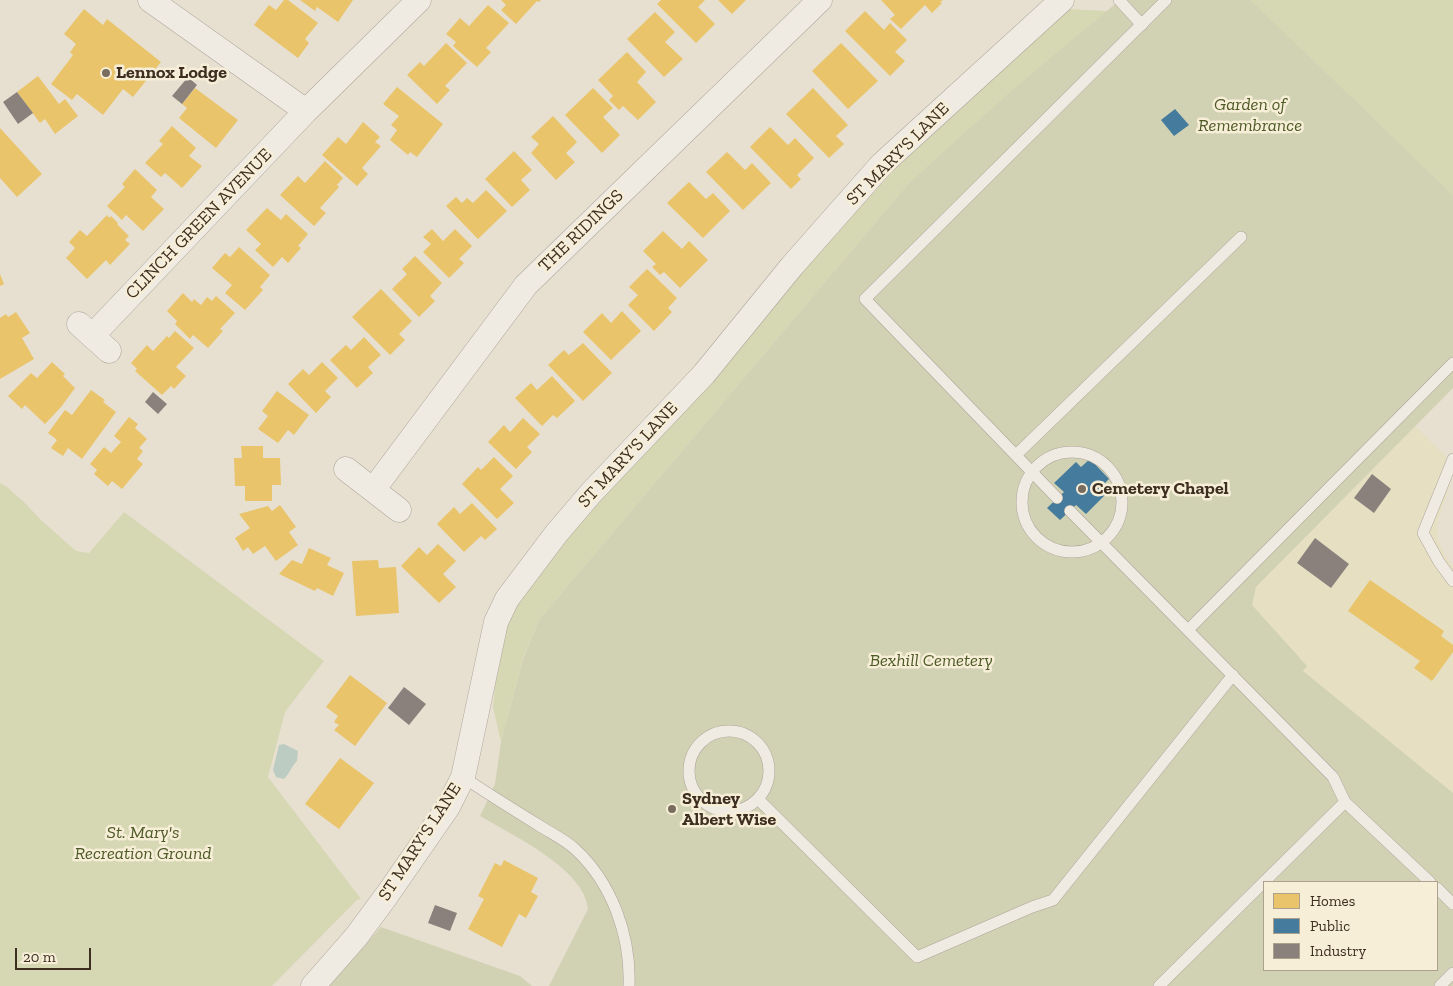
<!DOCTYPE html>
<html>
<head>
<meta charset="utf-8">
<style>
  body { margin:0 }
  #map { position:relative; width:1453px; height:986px; overflow:hidden; background:#e7e0d1; font-family:"Zilla Slab",serif }
  canvas { display:block }
  .legend { position:absolute; left:1263px; top:881px; width:175px; height:90px; box-sizing:border-box; background:#f7eed8; border:1px solid #ada18e; margin:0; padding:6px 9px; list-style:none; font-size:15px; color:#3d2e20 }
  .legend li { display:flex; align-items:center; gap:10px; height:25px }
  .legend b { width:25px; border:1px solid #ada18e }
  .scale { position:absolute; left:15px; top:948px; width:76px; height:22px; box-sizing:border-box; border:2px solid #3d2e20; border-top:0; padding-left:6px; font-size:15px; line-height:18px; white-space:nowrap; color:#3d2e20; -webkit-text-stroke:4px #f7eed8; paint-order:stroke }
</style>
</head>
<body>
<div id="map">
<canvas width="1453" height="986"></canvas>
<ul class="legend">
<li><b style="height:14px;background:#e9c46a"></b>Homes</li>
<li><b style="height:14px;background:#457b9d"></b>Public</li>
<li><b style="height:14px;background:#8a817c"></b>Industry</li>
</ul>
<div class="scale">20 m</div>
</div>
<script>
const context = document.querySelector('canvas').getContext('2d');
context.lineJoin = 'round';
function paint(path, color) {
  context.fillStyle = color;
  context.fill(path, 'evenodd');
}
function stroke(path, color, width, dash) {
  context.strokeStyle = color;
  context.lineWidth = width;
  context.lineCap = dash ? 'butt' : 'round';
  context.setLineDash(dash || []);
  context.stroke(path);
}
function write(font, color, halo, rows, align = 'center') {
  context.font = font + ' "Zilla Slab",serif';
  context.lineWidth = 5;
  context.setLineDash([]);
  context.textBaseline = 'middle';
  context.strokeStyle = halo;
  context.fillStyle = color;
  for (const [text, x, y, turn = 0] of rows) {
    context.save();
    context.translate(x, y);
    context.rotate((+turn || 0) * Math.PI / 180);
    context.textAlign = isNaN(turn) ? turn : align;
    if (halo) context.strokeText(text, 0, 0);
    context.fillText(text, 0, 0);
    context.restore();
  }
}
paint(new Path2D(`
  M1415 426 1453 463V475L1438 520 1437 538 1445 556 1453 566V793L1303 671 1307 666 1252 605 1256 587Z`), '#e6dfc2');
paint(new Path2D(`
  M1204 0H1453V195L1371 117Z
  M1067 9 1107 11 909 183 539 620 523 658 501 742 493 707 499 647 506 626 516 606 565 542 600 501 712 381 800 274 895 169Z
  M0 483 7 487 25 503 41 520 76 551 89 553 124 512 324 661 285 712 268 777 361 899 357 900 272 986H0Z`), '#d6d7b3');
paint(new Path2D(`
  M1120 0H1250L1453 195V388L1256 587 1252 605 1307 666 1303 671 1453 793V986H549L588 909C585 869 512 835 480 816L495 784 501 742 523 659 539 620 909 183 1016 87ZM1264 882H1437V970H1264Z
  M381 927 520 976 532 986H329Z`), '#d1d1b3');
paint(new Path2D(`
  M284 744 298 751 297 761C291 767 290 773 284 779L276 777 273 770 279 745Z`), '#bcccc2');
paint(new Path2D(`
  M284 0H288L318 23 305 39 309 43 298 58 254 25 269 5 276 10Z
  M300 0H353L338 22 317 7 315 11Z
  M501 0H541L539 2 537 1 516 24 501 10 506 5Z
  M661 0H705L698 7 715 24 696 43 657 4Z
  M718 0H746L732 14Z
  M881 0H943L940 2 942 3 932 13 925 5 901 29 890 19 895 15Z
  M488 5 509 23 486 48 491 52 477 67 453 46 456 42 446 34 460 18 469 26Z
  M84 9 103 25 107 19 161 62 133 97 123 89 103 115 77 94 72 100 51 84 73 55 70 52 76 44 64 34Z
  M865 11 884 30 890 23 907 40 895 52 905 61 890 76 845 31Z
  M655 12 675 32 665 42 683 59 664 77 627 39Z
  M446 43 467 63 445 86 450 90 437 104 407 75 420 62 424 66Z
  M841 43 878 81 848 109 812 71Z
  M627 52 646 72 637 82 656 102 638 120 623 106 619 110 609 100 613 96 598 80Z
  M38 76 59 104 65 99 78 116 55 134 45 119 40 123 17 92Z
  M397 87 443 124 417 157 410 152 408 155 390 140 397 130 391 125 399 116 383 104Z
  M195 88 238 120 216 148 179 118 187 108 182 104Z
  M593 88 613 108 603 117 620 135 602 153 565 115Z
  M813 88 848 125 836 136 844 144 829 158 786 114Z
  M553 116 577 142 566 153 575 162 556 180 531 153 539 144 531 137Z
  M363 122 380 137 375 142 381 146 362 168 368 174 357 186 322 155 338 137 346 144Z
  M172 126 196 148 189 156 202 166 182 188 165 173 161 177 145 163 163 144 159 141Z
  M770 127 788 145 795 138 814 158 797 175 801 179 791 189 750 147Z
  M0 128 42 174 17 197 0 178Z
  M514 151 532 170 521 180 530 190 512 207 485 179Z
  M727 152 745 170 752 163 771 183 743 210 706 172Z
  M325 161 343 178 337 185 339 187 320 208 326 213 314 226 280 195 298 176 305 183Z
  M135 169 157 190 151 197 164 209 143 231 126 215 122 220 107 206 125 187 122 184Z
  M689 182 706 199 713 193 730 211 703 238 667 203Z
  M486 190 507 211 478 239 446 206 456 197 462 203 467 198 473 203Z
  M267 208 281 220 286 214 308 234 298 246 301 248 288 263 282 257 273 267 255 250 261 244 246 230Z
  M107 215 109 218 111 216 118 223 117 224 129 236 125 240 130 244 110 265 106 260 87 279 66 258 75 248 69 242 80 230 87 236Z
  M432 229 443 241 455 229 472 246 459 259 464 263 449 278 423 252 431 244 423 237Z
  M663 231 682 249 689 241 708 260 680 288 664 272 660 275 652 267 656 264 643 251Z
  M239 247 270 275 260 287 263 290 245 310 225 293 232 285 212 268 225 253 230 257Z
  M415 256 442 283 430 296 435 301 419 317 392 289 407 274 402 269Z
  M647 269 677 298 668 308 672 312 654 331 628 305 638 295 629 287Z
  M0 274 4 284 0 286Z
  M381 289 412 321 399 334 405 340 390 355 352 317Z
  M183 293 192 302 194 299 201 305 207 297 212 301 216 296 235 313 220 329 223 331 208 348 193 335 190 339 175 324 177 321 167 311Z
  M622 311 641 331 611 360 583 332 602 313 611 323Z
  M16 312 30 333 22 338 34 359 0 379V318L6 314 8 317Z
  M175 331 194 348 176 367 186 376 174 389 171 386 162 395 135 371 137 369 131 363 147 345 153 351 167 336 169 338Z
  M364 337 381 355 368 367 373 373 357 388 330 360 346 345 351 350Z
  M583 343 612 373 583 401 548 365 564 350 569 355Z
  M52 362 65 374 63 376 75 388 61 407 45 424 25 405 22 409 8 396 31 373 37 378Z
  M322 362 338 378 325 391 331 397 316 413 288 384 303 369 309 375Z
  M552 376 575 401 557 418 553 415 542 426 515 398 531 383 537 390Z
  M91 390 105 400 103 402 116 412 82 459 68 448 63 456 51 448 57 440 48 433 65 410 72 415Z
  M277 391 309 415 294 435 288 430 278 443 258 429 268 416 262 411Z
  M129 417 138 424 135 428 147 439 139 448 143 451 137 459 143 464 122 489 112 481 108 486 94 474 97 470 90 464 104 447 111 453 121 442 114 436Z
  M523 418 540 434 527 447 532 452 516 469 488 442 504 425 510 432Z
  M241 446H263V458H280L281 485H272V501H245V486H235L234 458H242Z
  M494 457 513 476 500 489 514 503 497 519 462 484 478 467 481 470Z
  M472 503 497 529 485 540 481 536 464 552 437 524 454 507 460 514Z
  M280 505 296 527 289 532 298 545 276 561 265 546 253 554 248 547 243 551 235 538 250 528 239 514 268 506 272 511Z
  M438 544 456 561 443 574 456 587 439 603 401 566 419 547 427 555Z
  M309 548 331 558 327 565 344 573 333 596 317 588 315 591 279 574 292 560 302 564Z
  M378 560 379 568 396 567 399 613 356 616 352 561Z
  M1370 580 1444 631 1441 636 1453 645V652L1432 681 1414 668 1420 661 1348 611Z
  M350 675 387 703 355 746 334 730 339 725 334 722 338 716 326 707Z
  M340 758 374 783 339 829 305 804Z
  M504 860 538 878 531 892 538 896 526 918 519 914 502 947 468 929 484 899 478 896 495 863 501 866Z`), '#e9c46a');
paint(new Path2D(`
  M1175 109 1189 125 1174 136 1161 120Z
  M1090 459 1109 479 1101 487 1107 493 1086 514 1076 505 1060 520 1047 508 1064 492 1054 483 1076 462 1081 467Z`), '#457b9d');
paint(new Path2D(`
  M188 77 197 85 182 104 172 96Z
  M17 92 33 113 18 124 3 102Z
  M153 392 167 404 158 414 145 402Z
  M1372 474 1391 489 1374 513 1354 498Z
  M1315 538 1349 564 1331 588 1297 563Z
  M404 687 426 704 409 725 388 708Z
  M435 905 457 913 450 931 428 923Z`), '#8a817c');
const lane = new Path2D(`
  M1119 0 1142 25
  M1022 502a50 50 0 1 1 100 0a50 50 0 1 1-100 0Z
  M1016 455 1241 237
  M1453 459 1423 533 1439 562 1453 581
  M1057 498 865 299 1166 0
  M1070 511 1333 777 1345 802 1264 882
  M1188 630 1453 363
  M689 771a40 40 0 1 1 80 0a40 40 0 1 1-80 0Z
  M463 777C488 794 514 810 540 826 551 833 565 840 575 849 612 883 631 936 629 986
  M759 800 917 957 1032 907 1053 900 1233 675
  M1345 802 1430 882
  M1437 888 1453 904
  M1159 986 1264 882
  M1440 986 1453 973`);
const street = new Path2D(`
  M150 0 306 111
  M79 324 109 351
  M92 336 306 111 419 0
  M346 469 399 510
  M373 490 526 285 820 0
  M313 986 356 937 387 895 448 807 463 777 496 622 507 599 556 534 591 493 704 374 792 266 882 164 1062 0`);
stroke(lane, '#ada599', 12);
stroke(street, '#ada599', 25);
stroke(lane, '#efebe3', 11);
stroke(street, '#efebe3', 24);
for (const [x, y, r, color] of [
  [106,73,5,"#786c5e"],
  [1082,489,5,"#786c5e"],
  [672,809,5,"#786c5e"]
]) {
  const dot = new Path2D();
  dot.arc(x, y, r, 0, 2 * Math.PI);
  context.fillStyle = color;
  context.fill(dot);
  stroke(dot, '#f7eed8', 2);
}
write('bold 18px', '#3d2e20', '#f7eed8', [
  ["Lennox Lodge",116,73],
  ["Cemetery Chapel",1092,489],
  ["Sydney",682,799],
  ["Albert Wise",682,820]
], 'left');
write('italic 18px', '#4d5a26', '#f7eed8', [
  ["Garden of",1250,105],
  ["Remembrance",1250,126],
  ["Bexhill Cemetery",931,661],
  ["St. Mary's",143,833],
  ["Recreation Ground",143,854]
]);
write('18px', '#3d2e20', '#f7eed8', [
  ["ST MARY'S LANE",898,154,-45],
  ["CLINCH GREEN AVENUE",199,224,-46],
  ["THE RIDINGS",581,231,-44],
  ["ST MARY'S LANE",628,455,-47],
  ["ST MARY'S LANE",420,842,-57]
]);
</script>
</body>
</html>
